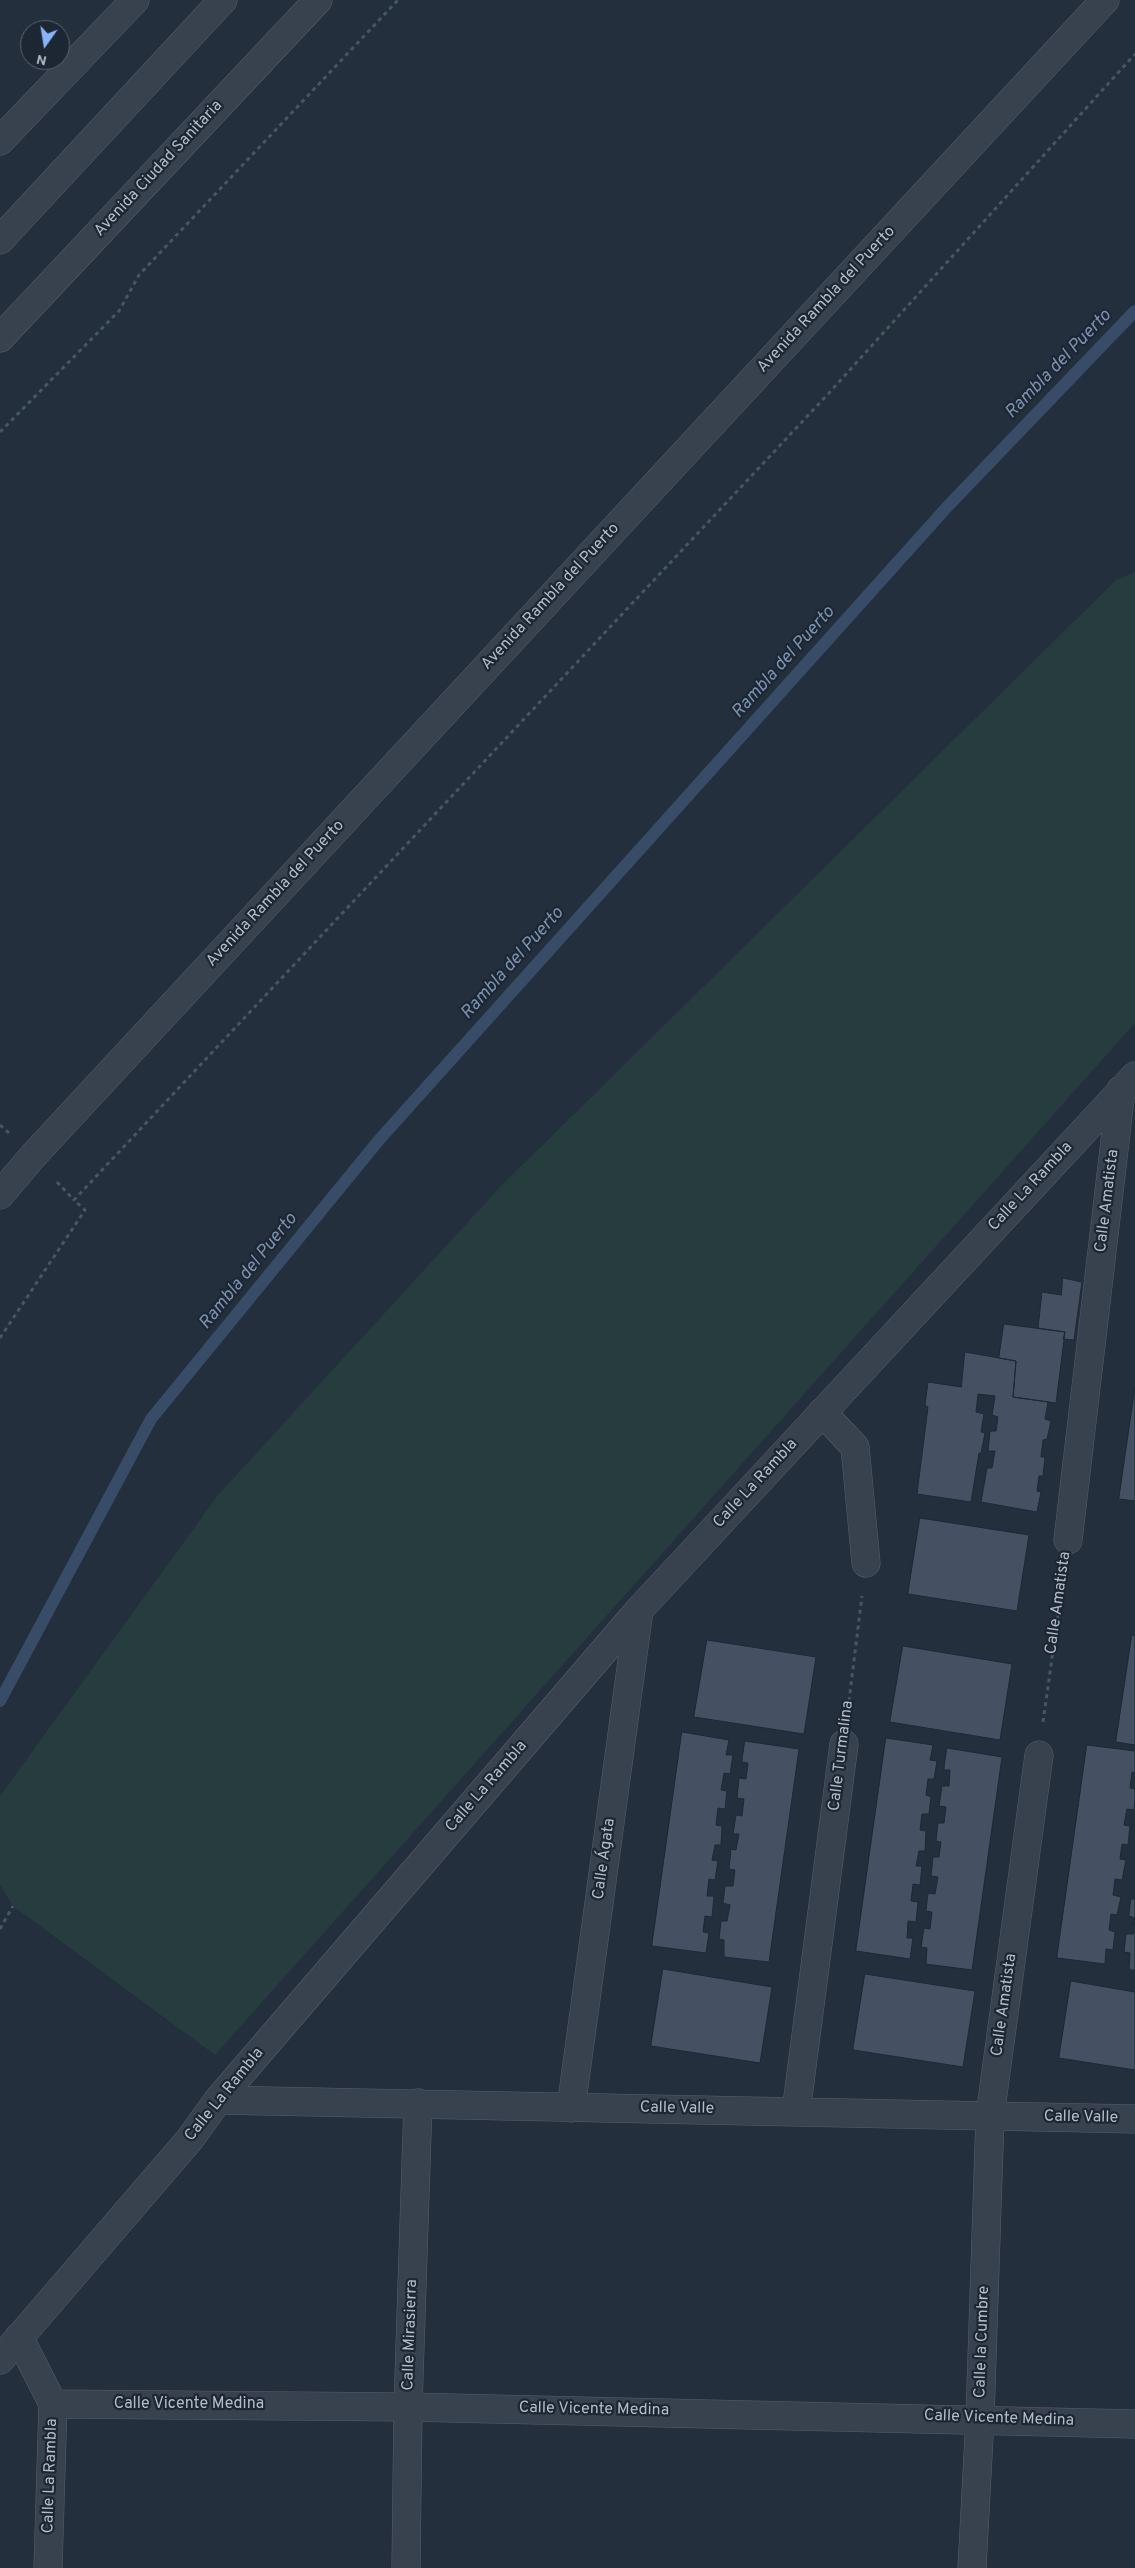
<!DOCTYPE html>
<html>
<head>
<meta charset="utf-8">
<style>
  body { margin:0 }
  #map { position:relative; width:1135px; height:2568px; overflow:hidden; background:#242f3e; font-family:Overpass,sans-serif }
  canvas { display:block }
  .north { position:absolute; left:20px; top:20px; width:50px; height:50px; box-sizing:border-box; background:#1d2633; border:1px solid #59626f; border-radius:50%; rotate:193deg; font-size:14px; font-weight:700; line-height:20px; text-align:center; color:#b4bcc9 }
  .north::after { content:''; display:block; margin:auto; width:18px; height:22px; background:#8ab4f8; clip-path:polygon(50% 0,100% 100%,50% 72%,0 100%) }
</style>
</head>
<body>
<div id="map">
<canvas width="1135" height="2568"></canvas>
<div class="north">N</div>
</div>
<script>
const context = document.querySelector('canvas').getContext('2d');
context.lineJoin = 'round';
function paint(path, color) {
  context.fillStyle = color;
  context.fill(path, 'evenodd');
}
function stroke(path, color, width, dash) {
  context.strokeStyle = color;
  context.lineWidth = width;
  context.lineCap = dash ? 'butt' : 'round';
  context.setLineDash(dash || []);
  context.stroke(path);
}
function write(font, color, halo, rows, align = 'center') {
  context.font = font + ' Overpass,sans-serif';
  context.lineWidth = 4.5;
  context.setLineDash([]);
  context.textBaseline = 'middle';
  context.strokeStyle = halo;
  context.fillStyle = color;
  for (const [text, x, y, turn = 0] of rows) {
    context.save();
    context.translate(x, y);
    context.rotate((+turn || 0) * Math.PI / 180);
    context.textAlign = isNaN(turn) ? turn : align;
    if (halo) context.strokeText(text, 0, 0);
    context.fillText(text, 0, 0);
    context.restore();
  }
}
paint(new Path2D(`
  M1135 572V1023L215 2055 13 1906 0 1885V1796L218 1495 500 1187 1116 580Z`), '#263c3f');
stroke(new Path2D(`
  M0 1701 151 1419 379 1140 947 507 1135 311`), '#394c67', 12);
const building = new Path2D(`
  M1063 1278 1082 1282 1074 1340 1063 1339 1065 1332 1038 1328 1042 1292 1061 1295Z
  M1004 1324 1065 1332 1056 1403 1013 1397 1016 1361 999 1358Z
  M965 1352 1016 1361 1013 1397 1048 1402 1045 1419 1051 1421 1047 1439 1043 1440 1041 1457H1045L1043 1476H1039L1037 1491 1041 1492 1037 1512 981 1502 987 1468H992L995 1451H988L990 1431H996L998 1417 992 1415 995 1396 978 1394 976 1412 984 1414 981 1432 985 1433 981 1453H979L971 1502 917 1494 928 1407 925 1405 928 1382 961 1387Z
  M1135 1387V1501L1119 1499Z
  M920 1518 1029 1535 1017 1611 908 1594Z
  M1132 1635 1135 1636V1745L1116 1742Z
  M707 1640 816 1657 804 1734 694 1717Z
  M903 1646 1012 1664 1000 1740 890 1722Z
  M682 1732 729 1740 726 1755H733L730 1774 724 1773 721 1790 727 1791 725 1809 718 1808 716 1825 722 1826 721 1845H715L712 1860 718 1861 715 1880 709 1879 707 1896H714L712 1917 705 1916 703 1932 709 1933 706 1953 652 1946Z
  M886 1738 933 1745 930 1760 937 1761 934 1779H928L926 1795 931 1797 929 1814H922L920 1830 926 1831 925 1851H919L916 1866H922L920 1885 913 1884 911 1901 918 1902 916 1922 908 1921 907 1938H913L910 1959 856 1951Z
  M745 1741 799 1749 769 1962 724 1957V1940L719 1939 721 1921H727L730 1905 723 1903 725 1886H733L735 1870 729 1869 731 1849 736 1850 739 1834H733L736 1815 742 1816 744 1799 737 1798 739 1778 746 1779 748 1763 742 1762Z
  M1087 1745 1135 1751V1773L1132 1772 1130 1788 1135 1789V1800L1134 1810 1127 1809 1124 1825 1130 1826 1128 1845 1122 1844 1120 1859 1126 1860 1122 1880 1115 1879 1113 1895 1121 1897 1117 1915 1111 1914 1109 1930 1115 1932 1113 1950 1106 1949 1105 1964 1057 1958Z
  M947 1748 1002 1757 972 1970 926 1964 927 1948 921 1947 924 1928 930 1929 932 1912 926 1911 928 1893 935 1894 938 1877 931 1876 933 1857H939L941 1842 936 1841 938 1823H944L946 1807 939 1806 942 1786H949L950 1770H944Z
  M1131 1899H1135V1918L1129 1916Z
  M1135 1919V1970H1129L1130 1953 1124 1952 1126 1934H1133Z
  M663 1969 772 1987 760 2063 651 2046Z
  M865 1974 975 1991 963 2067 853 2050Z
  M1071 1981 1135 1992V2070L1059 2058Z`);
paint(building, '#455162');
stroke(building, '#1f2835', 1);
const minor = new Path2D(`
  M0 141 135 0
  M0 1195 33 1156 1105 0
  M822 1412 855 1447 866 1563
  M1068 1540 1121 1090
  M218 2100 1135 2119
  M571 2108 639 1610
  M796 2112 844 1744
  M19 2337 53 2404 48 2568
  M0 2360 190 2139 218 2100 639 1610 1135 1076
  M53 2404 408 2407 1135 2424
  M406 2568 408 2407 418 2103
  M972 2568 980 2418 990 2116 1039 1755`);
const tertiary = new Path2D(`
  M0 240 223 0
  M0 338 318 0`);
stroke(minor, '#565f6c', 29);
stroke(tertiary, '#565f6c', 29);
stroke(new Path2D(`
  M0 432 119 311 139 275 398 0
  M0 1125 9 1133
  M57 1182 74 1200
  M0 1338 85 1210 74 1200 829 393 1135 54
  M848 1709 862 1596
  M1043 1722 1064 1573
  M0 1929 13 1906`), '#44595c', 3, [4, 4]);
stroke(minor, '#38414e', 28);
stroke(tertiary, '#38414e', 28);
write('16px', '#b4bcc9', '#1d2633', [
  ["Avenida Ciudad Sanitaria",159,169,-47],
  ["Avenida Rambla del Puerto",827,300,-47],
  ["Avenida Rambla del Puerto",551,597,-47],
  ["Avenida Rambla del Puerto",276,894,-47],
  ["Calle La Rambla",1031,1187,-47],
  ["Calle Amatista",1108,1201,-83],
  ["Calle La Rambla",756,1484,-47],
  ["Calle Amatista",1059,1603,-82],
  ["Calle Turmalina",842,1756,-83],
  ["Calle La Rambla",487,1787,-49],
  ["Calle Ágata",605,1859,-82],
  ["Calle Amatista",1005,2005,-82],
  ["Calle La Rambla",225,2095,-51],
  ["Calle Valle",677,2109,1],
  ["Calle Valle",1081,2118,1],
  ["Calle Mirasierra",411,2335,-88],
  ["Calle la Cumbre",983,2342,-88],
  ["Calle Vicente Medina",189,2405],
  ["Calle Vicente Medina",594,2410,1],
  ["Calle Vicente Medina",999,2419,2],
  ["Calle La Rambla",51,2476,-88]
]);
write('italic 18px', '#7c92b1', '#1d2633', [
  ["Rambla del Puerto",1059,365,-46],
  ["Rambla del Puerto",784,663,-48],
  ["Rambla del Puerto",513,964,-48],
  ["Rambla del Puerto",249,1272,-51]
]);
</script>
</body>
</html>
